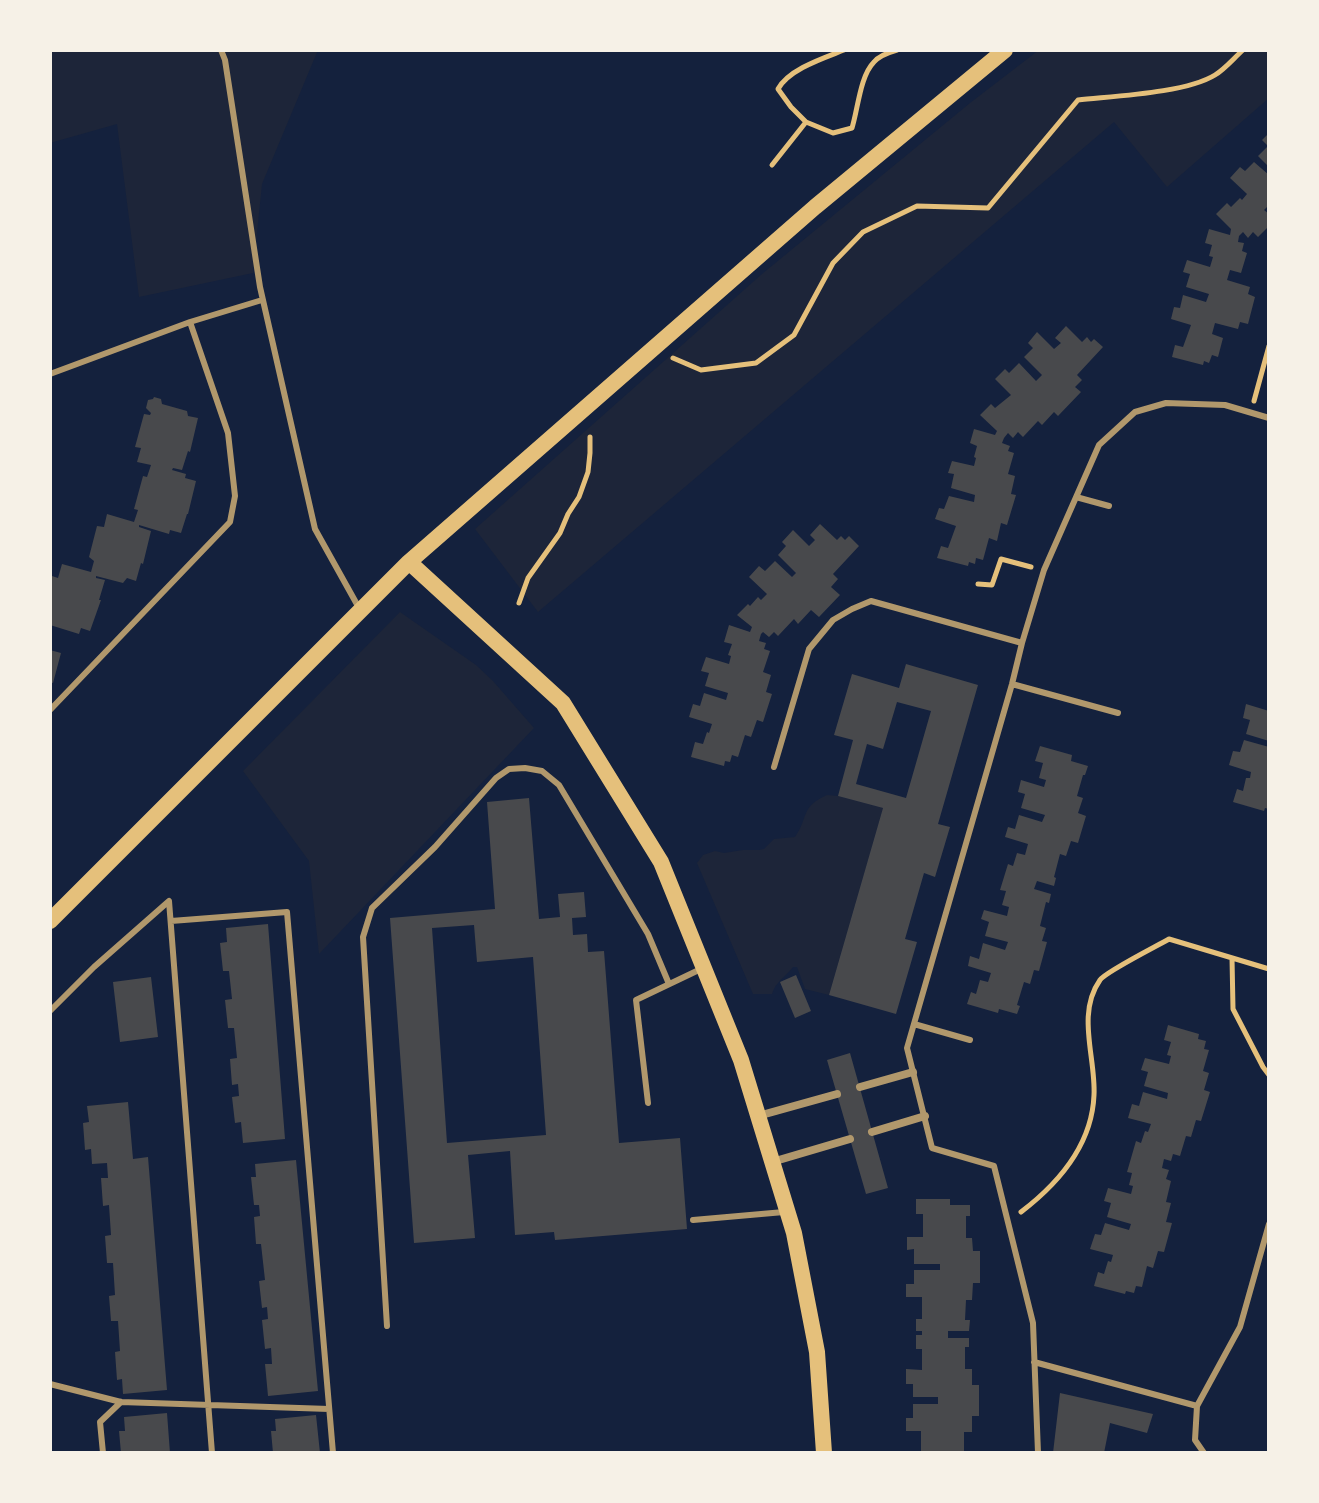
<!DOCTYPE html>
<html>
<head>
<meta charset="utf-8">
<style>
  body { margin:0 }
  #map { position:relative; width:1319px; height:1503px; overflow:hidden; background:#14213d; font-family:"Sofia Sans Condensed",sans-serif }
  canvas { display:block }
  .frame { position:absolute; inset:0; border:52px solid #f6f1e7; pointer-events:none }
</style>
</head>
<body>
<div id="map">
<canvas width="1319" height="1503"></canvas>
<div class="frame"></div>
</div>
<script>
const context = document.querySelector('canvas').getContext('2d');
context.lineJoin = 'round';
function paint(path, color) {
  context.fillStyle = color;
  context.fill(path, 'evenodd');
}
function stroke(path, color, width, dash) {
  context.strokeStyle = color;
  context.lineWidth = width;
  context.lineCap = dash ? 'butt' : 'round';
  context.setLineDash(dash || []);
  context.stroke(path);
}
paint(new Path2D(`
  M50 50H318L262 184 253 273 139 297 117 124 50 143Z
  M1039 50H1269V98L1167 187 1114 122 538 612 475 529 762 274 970 103Z
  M400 612 476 665 493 681 534 728 319 954 309 861 243 771Z
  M827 795 838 796 883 808 829 995 805 989 797 967H793C785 978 776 981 772 994H753L697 863 703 855 715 851 724 853 743 850H759L764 849 774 839 795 837C809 817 800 807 827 795Z`), '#1d2539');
paint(new Path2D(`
  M1269 133V167L1258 156 1268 146 1262 140Z
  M1254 162 1269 175V205L1264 210 1269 214V226L1258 237 1253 232 1248 238 1243 232 1239 236 1238 242 1244 243 1242 251 1247 253 1241 273 1230 270 1227 280 1250 287 1248 294 1255 297 1248 324 1240 322 1238 329 1215 323 1212 334 1223 338 1218 357 1212 355 1209 363 1204 361 1203 365 1172 357 1175 345 1183 347 1191 325 1171 319 1174 307 1180 308 1183 295 1206 302 1209 294 1186 287 1190 274 1183 272 1187 260 1210 267 1213 257 1209 256 1212 245 1205 243 1209 229 1230 235 1231 229 1216 214 1227 203 1231 207 1240 198 1242 200 1247 194 1230 178 1240 167 1245 171Z
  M1066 326 1082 342 1087 337 1091 342 1094 339 1103 347 1077 375 1082 380 1075 387 1081 392 1058 416 1054 412 1042 425 1038 421 1023 437 1018 432 1013 438 1008 433 1004 438 1002 443 1010 446 1008 451 1014 453 1008 474 1015 476 1011 494 1016 495 1007 525 1001 523 997 541 989 538 983 560 976 558 975 564 969 562 968 566 937 558 941 546 948 548 956 526 935 519 939 508 944 509 949 496 974 502 975 495 951 488 954 474 948 473 952 461 974 466 976 458 974 457 977 446 970 443 974 429 995 435 997 431 980 415 991 404 995 408 1011 395 995 379 1005 369 1009 373 1019 363 1036 381 1042 375 1024 357 1033 348 1028 343 1037 332 1054 349 1061 343 1055 338Z
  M154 397 161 399 162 404 187 411 188 416 198 418 190 452 188 451 182 470 173 468 172 470 186 474 185 478 196 481 188 514H187L181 533 170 530 169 534 139 525V527L151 531 143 564 141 563 136 581 127 578 123 583 96 576V578L105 580 99 600H101L90 631 81 628 79 634 50 625V584L52 576 58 578 62 564 91 572 94 561 89 557 97 526 104 527 107 514 134 522 138 510 134 509 143 476 147 477 151 465 137 462 141 448 135 447 144 414 150 415 151 413 146 408 148 400 153 399Z
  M820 524 837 540 841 536 845 540 849 536 859 546 833 574 838 579 831 587 840 595 819 617 811 610 798 624 794 619 778 636 774 632 769 637 763 632 761 634 759 641 766 643 764 649 770 651 763 672 771 675 766 692 772 694 763 722 757 720 751 737 745 735 738 757 732 755 730 762 725 761 724 766 691 757 695 742 703 744 707 732 709 733 712 724 689 717 693 704 700 706 704 693 726 700 728 693 705 686 709 673 701 671 706 657 729 664 731 656 728 655 732 644 724 642 729 625 750 632 752 627 737 615 748 604 750 606 758 597 761 600 767 594 749 577 759 566 765 571 775 561 792 577 796 573 778 555 786 546 782 542 793 530 809 546 815 540 810 535Z
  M50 650 61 653 53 683 50 682Z
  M906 664 978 685 938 824 950 827 935 877 924 873 905 939 917 942 896 1014 829 995 883 808 838 796 853 740 834 735 852 674 899 688ZM897 702 931 711 906 798 856 784 867 744 883 749Z
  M1246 704 1269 711V741L1246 734 1250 720 1243 718Z
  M1244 740 1269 747V809L1265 808 1264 811 1233 802 1237 789 1243 791 1246 778H1250L1251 772 1229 765 1233 751 1240 752Z
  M1040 746 1072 755 1071 761 1088 766 1085 775H1083L1077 796 1083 798 1078 813 1086 816 1078 843 1071 841 1066 856 1060 854 1054 877 1056 878 1054 886 1037 881 1034 889 1051 894 1049 903 1046 902 1040 926 1046 928 1042 941 1047 942 1039 971 1034 970 1030 984 1024 982 1017 1005 1020 1006 1017 1014 999 1009 998 1013 967 1004 971 992 976 994 980 980 988 982 991 973 968 966 970 956 979 959 983 943 1005 950 1008 942 985 936 989 922 981 919 984 910 1007 916 1009 907 1002 905 1006 891 1000 890 1008 864 1013 866 1017 853 1025 855 1028 844 1005 837 1008 827 1015 829 1019 815 1042 822 1045 815 1021 808 1025 794 1018 792 1021 780 1044 787 1046 780 1039 778 1043 763 1035 761Z
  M529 798 539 919 560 917 558 894 584 892 586 917 572 918 573 935 587 934 588 952 604 951 619 1143 680 1138 687 1229 555 1240 554 1232 515 1235 510 1151 468 1155 475 1238 414 1243 390 918 495 909 487 802ZM474 925 477 962 533 957 546 1135 447 1143 432 928Z
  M268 924 285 1139 243 1143 241 1122 235 1123 232 1097 239 1096 238 1084 232 1085 230 1059 237 1058 234 1028H228L225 1000 232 999 229 971H223L220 943 227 942 226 928Z
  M796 975 811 1011 795 1018 780 982Z
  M151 977 158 1037 120 1042 113 982Z
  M1168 1025 1199 1034 1198 1039 1206 1041 1204 1049 1209 1050 1203 1071 1209 1073 1204 1090 1210 1092 1201 1121 1196 1120 1191 1137 1186 1136 1180 1156 1173 1154 1171 1161 1164 1159 1162 1168 1169 1170 1166 1179 1171 1181 1166 1202 1171 1203 1166 1222 1172 1223 1164 1252 1158 1251 1153 1268 1147 1266 1142 1287 1136 1286 1134 1293 1126 1291 1125 1294 1094 1286 1098 1272 1104 1274 1108 1261 1111 1262 1113 1255 1090 1249 1095 1234 1101 1235 1105 1223 1129 1230 1131 1224 1107 1217 1111 1203 1104 1201 1108 1188 1131 1194 1133 1186 1129 1185 1132 1173 1127 1172 1136 1141 1141 1143 1145 1131 1148 1132 1151 1124 1128 1118 1132 1104 1139 1106 1143 1092 1167 1099 1168 1093 1144 1086 1148 1072 1141 1070 1145 1058 1169 1064 1171 1056 1167 1055 1171 1042 1164 1040Z
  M850 1053 888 1188 866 1194 827 1060Z
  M128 1102 133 1159 148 1157 167 1390 123 1394 122 1379 117 1380 115 1352 120 1351 118 1321H111L109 1296 115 1295 113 1263H107L105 1236 111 1235 109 1205 103 1206 101 1178H108L107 1163 92 1164 91 1149 85 1150 83 1123 89 1122 87 1106Z
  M296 1160 318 1391 268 1396 265 1364H272L271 1348 265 1349 262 1320 268 1319 267 1307 262 1308 259 1281 265 1280 261 1244H256L254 1217 260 1216 259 1205H254L251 1177H256L255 1164Z
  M916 1199H950V1205H970V1216H966V1238H972L973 1251H980V1283H973L972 1300H966L965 1320H970L969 1331H948V1338H969V1347H965V1369H972V1385H979V1416H972V1432H964V1453H921V1431H906V1418H913V1404H938V1397H913V1384H906V1369L922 1370V1349H916V1335H922V1331H916V1319H922V1297H906V1284H914V1270H940V1264H914V1249L907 1250V1237H923V1214H916Z
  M1060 1393 1153 1414 1147 1433 1110 1423 1104 1453H1053Z
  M167 1413 170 1453H121L119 1431H125L124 1417Z
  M316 1415 320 1453H273L271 1431H276L275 1419Z`), '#48494c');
stroke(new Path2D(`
  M806 122 833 133 852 128C858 109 860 76 874 62 879 56 890 52 897 50
  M772 165 806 122 791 107 778 89C789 69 824 58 844 50
  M673 358 701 370 756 363 794 335 833 263 863 232 917 206 988 208 1078 100C1114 96 1186 93 1215 75 1225 69 1234 58 1243 50
  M1254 401 1269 346
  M978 584 992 585 1001 559 1031 567
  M519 603 528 578 560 533 568 514 579 497 588 472 590 453V437
  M1232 958 1233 1009 1263 1067 1269 1075
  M1021 1212C1059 1183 1092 1145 1094 1095 1096 1058 1076 1014 1100 980 1105 972 1157 946 1169 939L1269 969`), '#e5c07b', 5);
stroke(new Path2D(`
  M221 50 225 60 260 287 315 529 359 608
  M50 374 190 322 262 300
  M1076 497 1109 506
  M1022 643 1044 570 1099 445 1135 412 1166 403 1225 405 1269 418
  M1012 684 1118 713
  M50 710 230 522 235 496 228 433 190 322
  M774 767 809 649 833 620 852 609 871 601 1022 643 1012 684 907 1048 932 1148 994 1166 1033 1323 1038 1453
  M171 921 287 912 333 1453
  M50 1011 94 967 169 901 212 1453
  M914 1024 970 1040
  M648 1103 636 1000 703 968
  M693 1220 784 1212
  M387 1326 363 937 372 908 435 847 496 778 509 769 525 768 542 771 559 785 648 934 669 984
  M1034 1362 1197 1406 1240 1327 1269 1224
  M50 1384 121 1402 329 1409
  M1197 1406 1195 1440 1204 1453
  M103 1453 100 1422 121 1402`), '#b1986c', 6);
stroke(new Path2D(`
  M860 1087 913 1072
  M758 1116 837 1094
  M872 1132 925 1116
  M772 1162 850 1139`), '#b1986c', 8);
stroke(new Path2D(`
  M409 562 563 703 661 862 741 1060 794 1233 817 1352 824 1453
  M50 921 409 562 815 207 1005 50`), '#e5c07b', 16);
</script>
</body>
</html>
